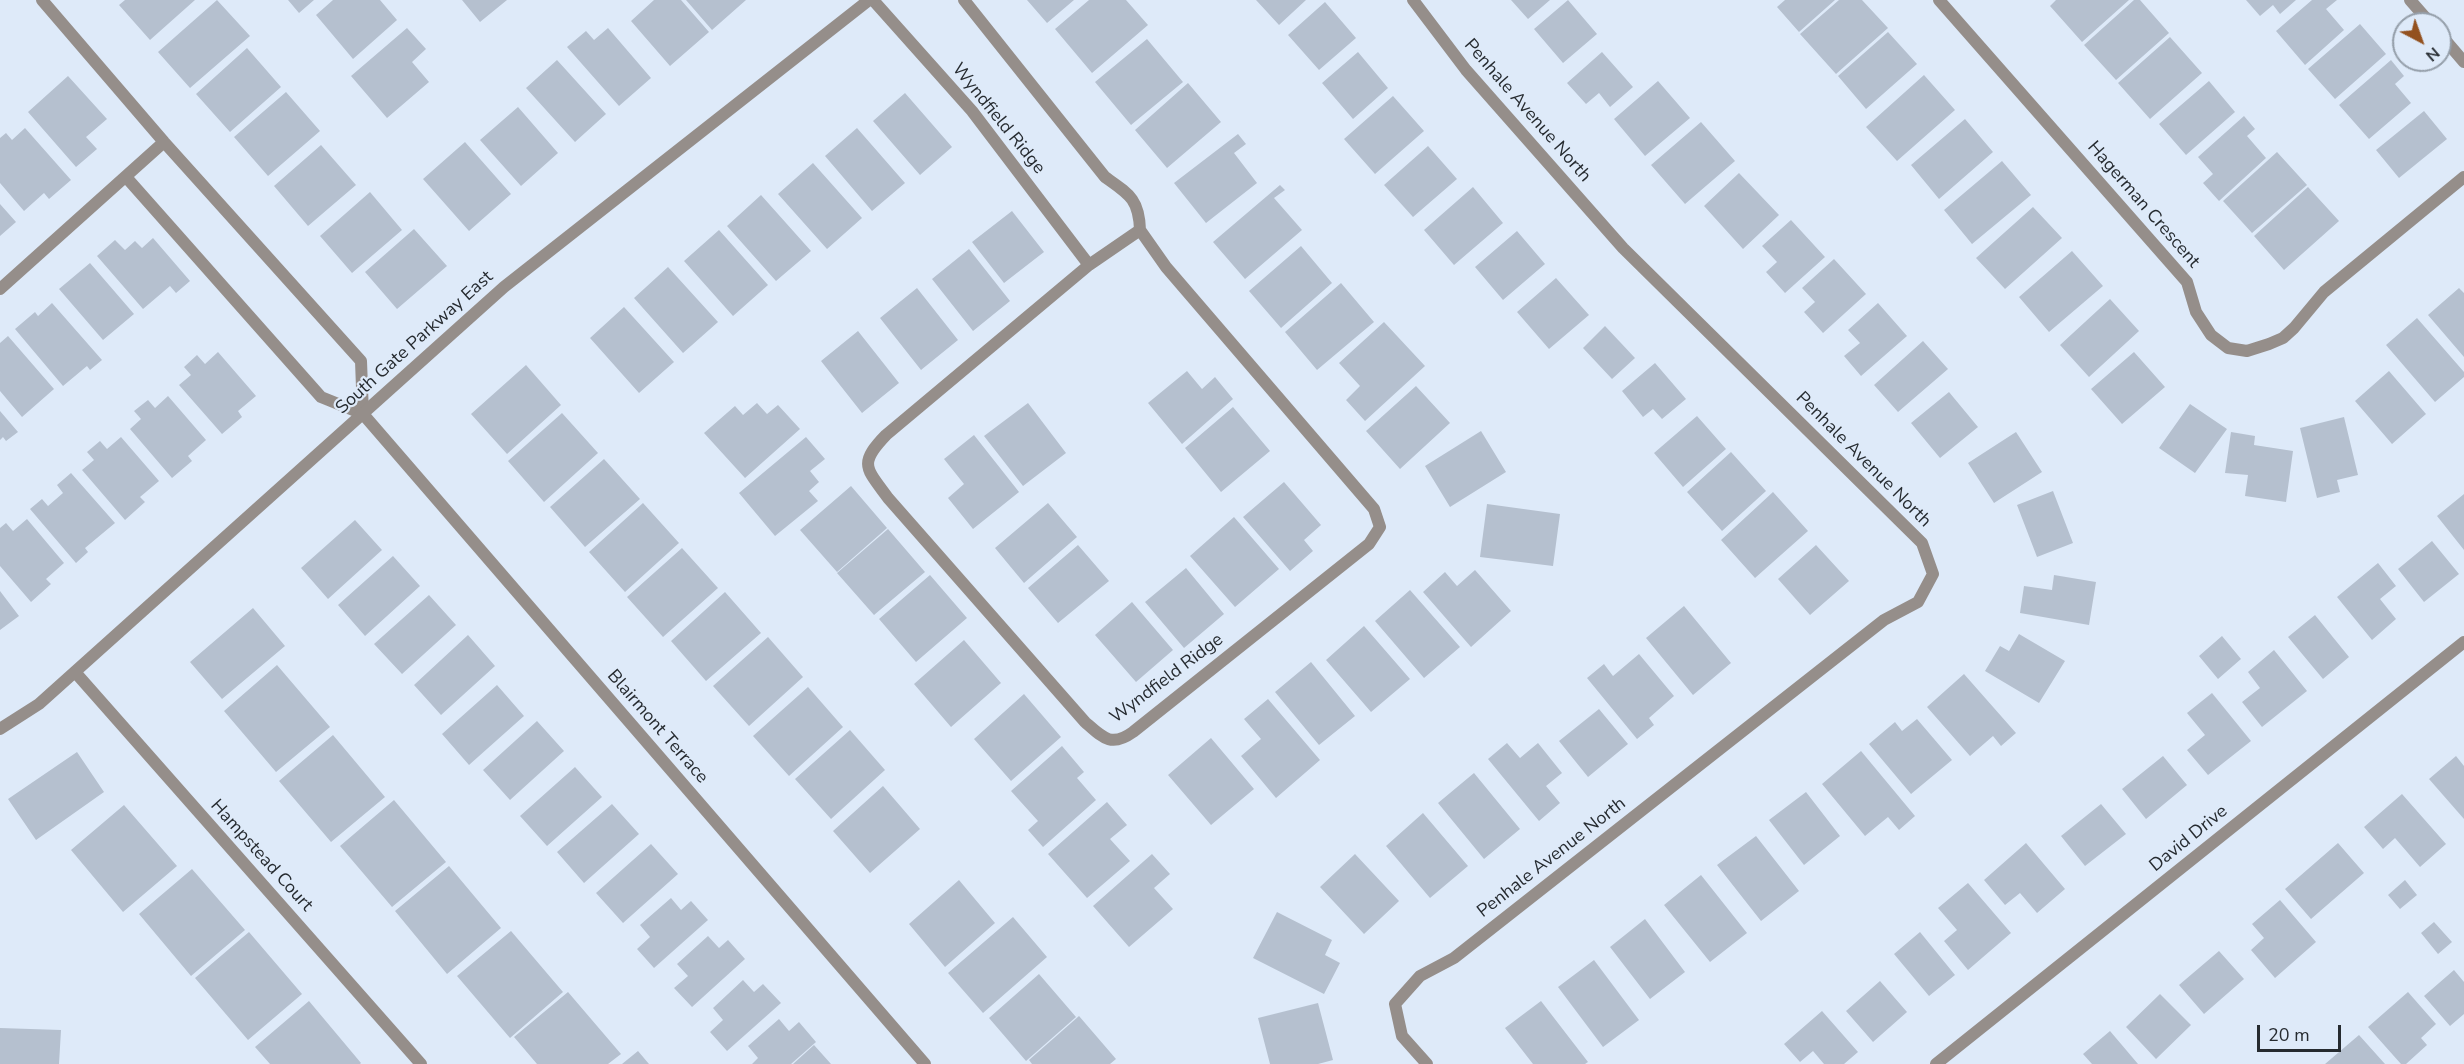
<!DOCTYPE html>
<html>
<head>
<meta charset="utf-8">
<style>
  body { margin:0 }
  #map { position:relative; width:2464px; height:1064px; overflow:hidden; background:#deeaf9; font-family:"Nunito Sans",sans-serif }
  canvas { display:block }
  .north { position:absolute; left:2392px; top:12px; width:60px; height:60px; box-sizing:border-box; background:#deeaf9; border:2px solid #949ea9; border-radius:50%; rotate:139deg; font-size:16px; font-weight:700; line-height:24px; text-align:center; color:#262b30 }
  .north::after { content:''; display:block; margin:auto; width:21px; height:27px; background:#93511f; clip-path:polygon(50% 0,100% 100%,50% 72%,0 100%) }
  .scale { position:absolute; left:2257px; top:1025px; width:84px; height:27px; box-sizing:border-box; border:3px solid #262b30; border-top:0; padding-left:8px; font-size:18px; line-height:21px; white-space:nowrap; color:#262b30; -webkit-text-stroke:4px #deeaf9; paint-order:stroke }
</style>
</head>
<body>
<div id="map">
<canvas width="2464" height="1064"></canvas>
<div class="north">N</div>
<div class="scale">20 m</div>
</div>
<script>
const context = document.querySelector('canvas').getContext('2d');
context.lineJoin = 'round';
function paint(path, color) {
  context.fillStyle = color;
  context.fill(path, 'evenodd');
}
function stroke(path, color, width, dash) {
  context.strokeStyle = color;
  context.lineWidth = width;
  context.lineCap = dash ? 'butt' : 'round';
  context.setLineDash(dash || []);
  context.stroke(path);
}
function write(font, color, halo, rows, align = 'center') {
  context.font = font + ' "Nunito Sans",sans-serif';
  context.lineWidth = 4.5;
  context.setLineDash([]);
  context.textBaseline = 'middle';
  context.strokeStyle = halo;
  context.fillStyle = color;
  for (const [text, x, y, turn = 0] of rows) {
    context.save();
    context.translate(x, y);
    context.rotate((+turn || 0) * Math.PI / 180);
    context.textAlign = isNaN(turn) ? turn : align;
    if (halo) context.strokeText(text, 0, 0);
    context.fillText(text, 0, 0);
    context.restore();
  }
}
paint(new Path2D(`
  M125 0H195L150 40 119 5Z
  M217 0 250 36 190 88 158 52Z
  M288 0H314L299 13Z
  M333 0H380L397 20 353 59 316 15Z
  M462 0H507L480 22Z
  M654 0H681L709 32 670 66 631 21Z
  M686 0H746L712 30Z
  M1027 0H1074L1047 23Z
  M1089 0H1126L1148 25 1092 73 1055 29Z
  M1256 0H1306L1279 25Z
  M1511 0H1550L1528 19Z
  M1568 0 1597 34 1563 63 1534 29Z
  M1785 0H1835L1799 32 1777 7Z
  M1839 0H1862L1888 28 1836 74 1800 34Z
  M2056 0H2129L2082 42 2050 6Z
  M2134 0H2140L2169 33 2116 80 2084 45Z
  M2246 0H2296L2280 14 2273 5 2260 16Z
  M2312 0H2337L2326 9 2344 30 2305 65 2276 31Z
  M1325 2 1356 38 1319 70 1288 35Z
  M2360 24 2386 54 2335 99 2308 69Z
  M407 28 426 49 412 62 429 82 387 118 351 76Z
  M608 28 651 78 619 106 567 47 586 31 594 40Z
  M1888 32 1917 64 1866 109 1838 76Z
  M2170 37 2202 73 2150 119 2118 83Z
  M1147 39 1183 82 1131 125 1095 82Z
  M247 48 281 87 230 132 196 94Z
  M1358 52 1388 88 1353 119 1322 83Z
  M1602 52 1633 87 1610 107 1599 93 1586 104 1567 83Z
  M557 60 606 114 575 142 526 88Z
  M2391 60 2404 76 2395 84 2411 103 2369 139 2339 105Z
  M1924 75 1955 110 1897 161 1866 127Z
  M68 76 107 119 86 137 97 149 76 167 28 112Z
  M1658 81 1690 118 1645 156 1614 119Z
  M2209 81 2235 112 2186 155 2159 124Z
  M1188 83 1221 122 1167 168 1135 130Z
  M286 92 320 131 268 176 234 137Z
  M905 93 952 147 920 175 873 121Z
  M1393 96 1424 131 1375 174 1344 139Z
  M518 107 558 153 521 186 480 140Z
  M2424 111 2447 139 2399 178 2376 150Z
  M2244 116 2255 129 2247 136 2266 158 2219 201 2203 183 2213 174 2198 157Z
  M1965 119 1993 152 1939 199 1911 165Z
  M1701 122 1735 161 1685 204 1651 165Z
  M25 128 71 180 49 199 44 193 24 211 0 183V138L6 133 12 140Z
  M857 128 905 183 872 211 825 156Z
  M1238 134 1246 144 1234 153 1257 183 1206 223 1174 183Z
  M465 142 511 194 469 231 423 179Z
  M321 145 356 185 308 226 274 186Z
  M1428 146 1457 179 1413 217 1384 185Z
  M2277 152 2307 185 2252 233 2223 201Z
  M2002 161 2031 195 1972 244 1944 210Z
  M813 163 862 218 827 249 778 194Z
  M1739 173 1779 215 1743 249 1704 206Z
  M1280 185 1285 190 1274 198 1302 230 1245 279 1213 242Z
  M1473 187 1503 223 1454 265 1424 230Z
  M2308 187 2339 221 2284 270 2254 236Z
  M370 192 402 230 352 273 320 236Z
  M761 195 811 251 776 281 727 226Z
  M0 204 16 222 0 236Z
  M2033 207 2062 238 2005 289 1976 258Z
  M1012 211 1044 252 1004 283 972 242Z
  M1791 220 1825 257 1785 293 1766 272 1777 262 1762 246Z
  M414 229 447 266 397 309 365 272Z
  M719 230 768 285 733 316 684 261Z
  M1517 231 1545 264 1503 300 1475 267Z
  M153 238 190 281 176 293 170 286 143 309 97 256 115 240 125 250 135 241 142 248Z
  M1301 246 1332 283 1281 328 1249 291Z
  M969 249 1010 301 973 331 932 279Z
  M2072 251 2103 286 2049 332 2019 297Z
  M1834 259 1866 294 1823 333 1804 312 1815 302 1802 288Z
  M90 263 134 314 103 340 59 289Z
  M668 267 718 322 683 353 634 298Z
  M1556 278 1589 315 1549 349 1517 312Z
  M1341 283 1374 322 1317 370 1285 332Z
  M917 288 958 340 921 370 880 318Z
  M2459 288 2464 293V357L2428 315Z
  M2110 299 2139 331 2089 377 2060 345Z
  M52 303 102 360 90 370 87 366 63 386 15 329 35 312 38 316Z
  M1878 303 1907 336 1861 376 1844 356 1860 343 1848 330Z
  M624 307 674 362 639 393 590 338Z
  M2417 318 2464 372V377L2435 402 2386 345Z
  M1384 322 1425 366 1365 421 1346 400 1360 386 1339 363Z
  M1605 326 1635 358 1612 379 1583 348Z
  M858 331 899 383 862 413 821 361Z
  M8 336 54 389 22 417 0 391V343Z
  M1923 341 1948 369 1898 412 1874 385Z
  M218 352 256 396 238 411 242 417 222 434 179 385 191 375 184 367 197 355 205 364Z
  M2134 352 2165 387 2122 424 2091 389Z
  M1655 363 1686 399 1662 419 1653 409 1643 417 1622 391Z
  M526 365 561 405 507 454 471 414Z
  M1187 371 1202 389 1215 377 1233 399 1182 444 1148 403Z
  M2389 371 2426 414 2392 444 2355 401Z
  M1416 386 1450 423 1400 469 1366 431Z
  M1949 392 1978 427 1940 458 1911 423Z
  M168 396 206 440 188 456 192 461 172 478 130 429 141 419 134 411 148 400 155 408Z
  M757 403 767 414 778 405 800 429 745 478 704 433 735 406 743 415Z
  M1028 403 1066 453 1023 486 984 436Z
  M2190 404 2227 429 2195 473 2159 448Z
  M1233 407 1270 451 1221 492 1185 448Z
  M0 411 18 432 6 441 3 437 0 440Z
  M562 413 598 453 544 502 508 461Z
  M1697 416 1726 449 1683 487 1654 453Z
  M2344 417 2358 475 2337 480 2340 492 2317 498 2300 428Z
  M1481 431 1506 472 1450 507 1425 466Z
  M2016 432 2042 472 1994 503 1968 463Z
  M2231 432 2255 436 2254 445 2293 451 2286 502 2245 496 2248 475 2225 473Z
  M974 435 1019 492 973 529 948 498 964 484 944 459Z
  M121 437 159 481 140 497 145 502 125 520 82 470 94 460 87 452 100 441 107 449Z
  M806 437 825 459 810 471 819 482 809 491 818 501 775 536 739 493Z
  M1731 452 1766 491 1722 531 1687 492Z
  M604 459 640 499 585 547 550 507Z
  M71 473 115 523 85 548 88 552 76 563 30 509 42 499 48 506 63 493 57 485Z
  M1284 482 1321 525 1304 540 1313 551 1290 571 1243 517Z
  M851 486 887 528 837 572 800 530Z
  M2053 491 2073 543 2037 557 2017 505Z
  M1773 492 1808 531 1755 578 1721 540Z
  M2464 494V550L2437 516Z
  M643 503 679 543 625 592 589 552Z
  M1048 503 1077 537 1024 583 995 548Z
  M1487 504 1560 514 1553 566 1480 557Z
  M1234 517 1279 569 1235 607 1190 556Z
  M27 519 64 563 46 579 51 584 31 602 0 566V528L6 523 13 531Z
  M355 520 382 550 328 599 301 568Z
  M888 529 925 572 874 615 837 573Z
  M2432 541 2459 574 2424 602 2398 569Z
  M1078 545 1109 581 1058 623 1028 588Z
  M1816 545 1849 581 1810 615 1778 579Z
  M682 548 718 588 663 637 627 597Z
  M393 556 420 586 365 636 338 605Z
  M2378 563 2396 586 2380 599 2396 619 2372 640 2337 597Z
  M1186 568 1224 614 1184 648 1145 602Z
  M1475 570 1511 611 1471 647 1423 592 1445 572 1457 586Z
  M930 575 967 618 916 662 879 619Z
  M2054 575 2096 582 2089 625 2020 613 2024 586 2052 590Z
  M1410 590 1460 647 1424 678 1375 621Z
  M0 591 19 616 0 630Z
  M725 592 761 633 706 681 671 641Z
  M429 595 456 625 402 674 374 644Z
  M1132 602 1173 650 1136 682 1095 635Z
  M1684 606 1731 663 1693 695 1646 638Z
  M253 608 285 646 222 699 190 662Z
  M2315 615 2349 657 2323 679 2288 637Z
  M1364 626 1410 679 1371 712 1326 660Z
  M2019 634 2065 661 2039 703 1985 671 2000 646 2009 651Z
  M468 635 495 666 441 715 414 685Z
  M2222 636 2241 659 2218 679 2199 656Z
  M768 637 803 677 749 726 713 686Z
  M964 640 1001 683 951 727 914 684Z
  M2274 650 2307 691 2262 727 2242 702 2260 688 2248 672Z
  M1639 654 1674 696 1649 718 1654 725 1637 739 1587 678 1604 664 1613 676Z
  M1311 662 1355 716 1319 745 1275 692Z
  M277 665 330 727 276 772 224 711Z
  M1964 674 2016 733 2001 746 1993 736 1970 756 1927 707Z
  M497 685 524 716 469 765 442 734Z
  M808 687 843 727 789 776 753 736Z
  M2212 693 2251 741 2208 775 2187 750 2205 735 2187 713Z
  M1024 694 1061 737 1011 781 974 739Z
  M1268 699 1320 760 1276 798 1241 756 1261 739 1244 719Z
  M1599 709 1628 744 1588 777 1559 741Z
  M1917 719 1952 760 1911 794 1869 744 1895 722 1902 731Z
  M537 721 564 751 510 800 483 770Z
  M850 730 885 770 831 819 795 779Z
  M333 735 385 797 331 842 279 781Z
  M1211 738 1254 789 1211 825 1168 775Z
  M1507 743 1520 758 1538 743 1562 773 1546 786 1560 803 1539 821 1488 759Z
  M1062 746 1084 772 1077 778 1096 800 1043 847 1028 830 1038 821 1011 791Z
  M1861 751 1915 816 1899 830 1888 817 1865 836 1822 784Z
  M77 752 104 792 36 840 8 799Z
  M2163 756 2187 785 2146 819 2122 789Z
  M2456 756 2464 766V819L2429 779Z
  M575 767 602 797 547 846 520 816Z
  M1474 773 1520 829 1484 859 1438 803Z
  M883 786 920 829 870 873 833 831Z
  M1806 792 1840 836 1804 865 1769 820Z
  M2402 794 2446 844 2420 867 2395 838 2383 849 2364 827Z
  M394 800 446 862 392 907 340 846Z
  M1107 802 1127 825 1110 839 1130 861 1087 898 1048 854Z
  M612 804 639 834 584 883 557 852Z
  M2101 804 2126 834 2085 866 2061 836Z
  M124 805 177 866 123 912 71 850Z
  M1423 813 1468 866 1430 898 1386 846Z
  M1756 836 1799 891 1761 921 1717 865Z
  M2026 843 2065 889 2037 913 2020 893 2005 905 1984 880Z
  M2338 843 2364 873 2311 919 2285 889Z
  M651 844 678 874 623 923 596 893Z
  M1152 854 1170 874 1154 888 1173 909 1129 947 1093 906Z
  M1355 854 1399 901 1364 934 1320 887Z
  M449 866 501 928 447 974 395 911Z
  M192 869 245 930 191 976 139 914Z
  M1701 875 1747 933 1710 962 1664 905Z
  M959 880 995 923 945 967 909 924Z
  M2405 880 2417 895 2400 909 2388 895Z
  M1968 883 2011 933 1968 970 1944 941 1957 930 1938 908Z
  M671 898 681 910 691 901 708 920 654 968 637 949 650 937 640 925Z
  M2280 900 2316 942 2275 978 2251 950 2264 938 2252 924Z
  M1277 912 1332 940 1325 955 1340 963 1324 994 1253 958Z
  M1013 917 1047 957 983 1013 948 973Z
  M1645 919 1685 972 1650 999 1610 947Z
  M2434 922 2452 942 2438 954 2421 933Z
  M511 931 563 992 510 1038 457 976Z
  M249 932 302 994 248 1040 195 978Z
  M1920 932 1955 975 1929 996 1894 954Z
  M708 936 719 948 728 940 745 959 692 1007 674 988 688 976 677 964Z
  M2219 951 2244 979 2204 1014 2179 985Z
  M1594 960 1639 1020 1603 1047 1558 987Z
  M2454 970 2464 982V1014L2450 1026 2424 996Z
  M1039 974 1076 1017 1026 1061 989 1018Z
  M743 980 754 992 763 984 781 1003 727 1051 710 1032 723 1020 713 1008Z
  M1880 981 1907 1012 1873 1042 1846 1011Z
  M568 992 621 1054 608 1064H537L514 1037Z
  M2408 992 2436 1024 2421 1038 2427 1045 2406 1064H2401L2368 1027Z
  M2160 994 2191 1025 2156 1059 2126 1027Z
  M309 1001 361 1063 360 1064H270L255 1047Z
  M1541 1001 1588 1062 1585 1064H1533L1505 1028Z
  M1318 1003 1333 1060 1318 1064H1270L1258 1018Z
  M1822 1011 1858 1052 1844 1064H1824L1813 1051 1800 1062 1784 1044Z
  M1079 1016 1116 1059 1110 1064H1032L1029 1060Z
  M779 1019 789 1031 799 1022 816 1042 791 1064H752L758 1058 748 1046Z
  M0 1028 61 1030 59 1064H0Z
  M2110 1031 2138 1064H2092L2083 1054Z
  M2359 1035 2385 1064H2325Z
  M814 1045 831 1064H793Z
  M638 1051 649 1064H622Z`), '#b5c0cf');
stroke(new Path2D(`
  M42 0 164 142 361 361 363 414 321 397 126 177
  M0 289 164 142`), '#958e8a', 12);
stroke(new Path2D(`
  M873 0 972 111 1089 265
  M964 0 1105 177C1129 194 1139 199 1140 230
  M1413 0 1466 70 1623 248 1922 543 1933 574 1918 602 1884 620 1454 958 1420 976 1395 1004 1402 1036 1427 1064
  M1939 0 2187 282 2196 312 2211 335 2228 348 2247 351 2269 344 2283 338 2294 328 2324 292 2464 177
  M2410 0 2431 24
  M2440 34 2464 62
  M1140 230 1166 267 1374 509 1380 527 1369 544 1133 732C1111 748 1102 737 1085 722L888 498C866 468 858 464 886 435L1089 265Z
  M363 414 925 1064
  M75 672 421 1064
  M0 729 39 704 504 287 869 0
  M1936 1064 2464 642`), '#958e8a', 12);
write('18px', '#262b30', '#deeaf9', [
  ["Penhale Avenue North",1527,111,49],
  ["Wyndfield Ridge",998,119,51],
  ["Hagerman Crescent",2143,205,49],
  ["South Gate Parkway East",415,343,-42],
  ["Penhale Avenue North",1863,460,45],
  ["Wyndfield Ridge",1167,679,-37],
  ["Blairmont Terrace",657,727,49],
  ["David Drive",2189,839,-39],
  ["Hampstead Court",261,856,48],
  ["Penhale Avenue North",1552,858,-38]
]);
</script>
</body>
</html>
